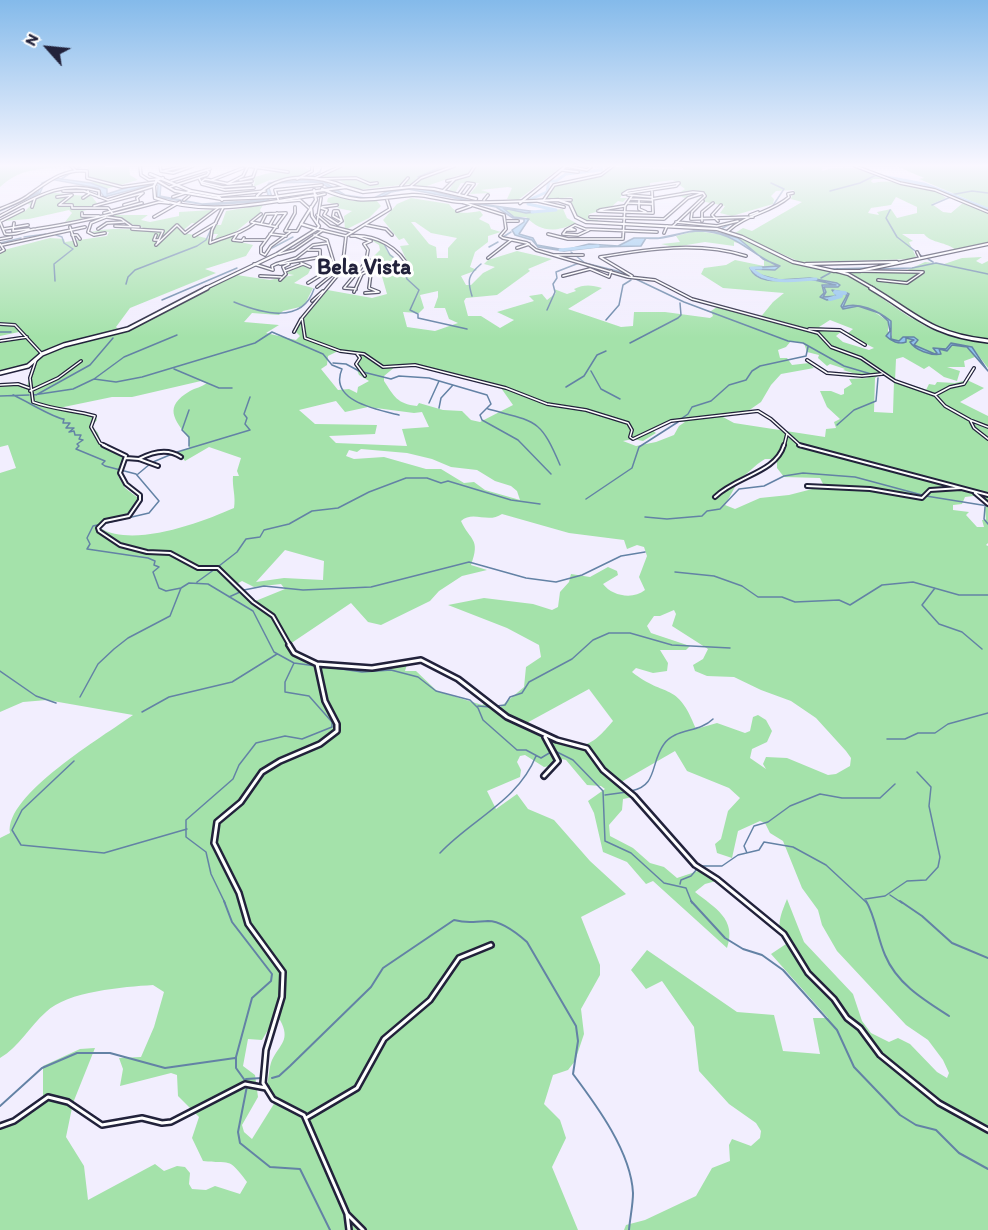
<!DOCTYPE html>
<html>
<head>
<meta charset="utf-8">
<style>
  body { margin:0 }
  #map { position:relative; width:988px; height:1230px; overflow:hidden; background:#f2eefe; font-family:Itim,sans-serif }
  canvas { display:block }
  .north { position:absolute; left:18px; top:18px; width:60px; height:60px; -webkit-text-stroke:4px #fff; paint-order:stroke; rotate:297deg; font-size:16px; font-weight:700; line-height:24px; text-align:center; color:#22223b }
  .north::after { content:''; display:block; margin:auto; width:21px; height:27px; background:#22223b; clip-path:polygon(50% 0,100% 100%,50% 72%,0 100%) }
</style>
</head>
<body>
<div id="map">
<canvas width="988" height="1230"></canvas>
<div class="north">N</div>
</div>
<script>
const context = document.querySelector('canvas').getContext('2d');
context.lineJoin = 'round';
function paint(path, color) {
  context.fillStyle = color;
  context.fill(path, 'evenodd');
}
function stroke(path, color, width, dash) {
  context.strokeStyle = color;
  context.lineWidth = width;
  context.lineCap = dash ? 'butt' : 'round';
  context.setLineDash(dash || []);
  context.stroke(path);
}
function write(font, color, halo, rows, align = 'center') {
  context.font = font + ' Itim,sans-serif';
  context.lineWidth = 6;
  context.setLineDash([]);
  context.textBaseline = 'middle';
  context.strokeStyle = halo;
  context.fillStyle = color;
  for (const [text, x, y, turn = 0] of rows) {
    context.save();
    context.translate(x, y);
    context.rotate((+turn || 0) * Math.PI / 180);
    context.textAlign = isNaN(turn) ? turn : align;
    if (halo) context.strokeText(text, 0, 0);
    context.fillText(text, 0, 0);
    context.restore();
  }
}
paint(new Path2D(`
  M0 166H64C35 172 24 166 0 187Z
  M90 166 129 167 130 175 138 180 106 189 91 183 97 179 87 177 85 171Z
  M258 166H304L310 171 297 178 270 180 253 187 255 182 251 178 269 173 287 171Z
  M340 166H560L561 167 518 200 507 199 512 188 508 187 481 190 491 193 470 194 479 183H461L455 193 448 192 455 180 461 177 459 175 424 187 411 184 354 190 336 178H315L328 169Z
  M609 166 684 170 681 166H823L822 171C848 162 871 172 896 179H873L871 181 873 183C894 179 928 183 946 198L932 204 943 212 951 213 964 202 988 213V243L957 251C946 241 932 244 924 234H902L913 241 909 242 917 259 800 262 735 233 743 228 752 231 802 202 791 199 794 190 776 191 771 196 774 199 773 204 732 216 720 213 725 206 696 200 702 197 693 192 685 198 676 195 685 189 673 180 650 183V187L625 191 620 198H627L623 202 618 201 610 208 589 214 588 219 598 220 597 223 577 219 569 203 573 200 572 197 542 200 555 184 602 174ZM896 197 917 207V213L897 218 891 209 877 212 879 215 868 213 871 208 891 205Z
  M896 166H988V208L919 179 924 178Z
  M46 192 85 196 90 194 100 207 83 211 80 215 94 216 65 222 72 213 69 210 29 219 3 221 25 211 31 205 25 203Z
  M335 196 353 201H377L381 206 369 218 345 230 344 216 352 211 337 208 340 206 327 202 328 198Z
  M411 198 449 204C457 216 466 213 480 211L483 215 479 219 489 224 491 229 501 232 488 236V242L475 252 470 267 477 270 461 276 466 285H471L483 273 495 267 484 264 488 260 517 251 552 259 528 269 530 271 497 295 466 298 464 301 468 316H481L500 328 514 320 497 312 534 301 529 296 542 294 547 300 556 293 554 289 567 294 576 291 574 289C584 284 592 285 602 288L568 309 621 327 633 326 634 312H665L710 318 713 316 711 311 720 305 759 319 773 302 784 293 723 288 701 274 704 268 726 265 735 260 764 266V260L737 237 739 236C759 246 780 259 801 265 815 269 834 268 846 274 889 299 926 340 979 340L957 337 916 321 889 299 856 280 851 273 874 269 903 272 925 262 944 264 962 258 982 257 976 261 982 264 988 261V368L972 347 951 343 946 349 933 348 938 354H935L913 345 916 342 914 337H903L899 341 889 338 892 335 890 321 871 310 888 321V338L901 344 906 338 914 340 910 342C916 351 931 354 941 354L939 349 947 351 952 345 970 348 975 357 964 361 965 367H947L960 371 957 381 944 377 929 366 924 369 903 357 896 359 895 381 913 389 918 387 926 390 929 384 935 385 937 382 955 383 967 380 984 388 960 402 988 416V543L986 545 988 546V1230H624L626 1225 645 1220 696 1196 712 1168 730 1161 729 1145 732 1139 751 1146 760 1138 761 1131 756 1123 729 1104 699 1071 694 1027 662 981 646 989 631 970 647 950 737 1012 774 1015 783 1051 820 1054 813 1018H828L771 954 786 944C775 926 780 917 787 899L804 942 853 994 862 1021 871 1033 889 1042 898 1038 910 1044 937 1072 947 1078 949 1073 943 1060 928 1040 906 1025 837 951 822 925 818 910 802 888 783 841 770 833 765 823 760 821 738 831 732 858 717 853 715 844 721 839 728 811 740 798 729 788 687 771 675 751 616 785 633 797 623 799 622 810 609 825 610 836 633 848 650 863 664 867 677 878 698 871 716 881 705 884 695 892C715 908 737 919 727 948L653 881 646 884 627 862 603 852 594 813 588 801 605 789 601 786 587 785 566 760 557 758 550 766 544 767 525 755 520 756 517 762 521 770 520 777 487 791 496 809 517 794 528 809 554 820 590 861 626 894 581 917 600 965V975L581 1009 584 1034 575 1061 568 1070 553 1075 544 1104 560 1120 566 1138 552 1167 578 1230H0V1125L13 1121 43 1097V1066L80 1049 95 1048 73 1103 66 1137 84 1166 88 1200 155 1164 164 1171 177 1166 185 1167 190 1173 189 1184 192 1189 206 1190 215 1186 240 1194 247 1182C227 1155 231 1165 203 1161L192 1138 199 1117 178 1096 177 1075 171 1073 120 1086 123 1069 119 1058 141 1057 154 1027 164 992 153 985C124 987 67 991 46 1012 29 1027 19 1047 0 1058V838L10 833C4 795 104 736 133 715L47 700 23 702 0 712V473L16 468 8 445 0 447V385L27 386 34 365 0 373V343L25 338 19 332 0 336V251L50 238 64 239 65 242 107 236 109 232 88 233C113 226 123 231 147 229L107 216 112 215H148L141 220 150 222 179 216V212L212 210 197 224 192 223 181 232 214 240 218 234H209L212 225H221L226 211 263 205 260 210 263 216 254 217 234 233 237 234 233 240 253 245 246 256 205 269 216 273 130 308 116 327 120 331 230 274 270 280 294 275 288 274 287 270 303 265 311 268 308 274 294 283 313 288 304 306 283 311 279 315 252 313 244 322 279 325 266 333 296 340 300 336 296 332C298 314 315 305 322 289L372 298 387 294 381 273 390 269 384 266 383 258H372L380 250 379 245 368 238 354 236 360 235 383 241 387 251 399 261 402 268H410L400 246 409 245 404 238 399 240 383 220 397 204ZM411 222H415L431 233 457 238 448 248V258H437L436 247 429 244ZM438 291V297L434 308H445L449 319 458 323 435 331 407 327 403 312 419 313 424 308 420 295ZM830 320 853 329 847 334 874 348 869 350 843 342 836 336 842 331 819 327ZM791 341 804 343 807 352 819 355 818 358 827 366 830 364 845 369 843 370 869 378 849 379 852 384 844 389V394L841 395 831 391H820L827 407 840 419 834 422 836 428 826 429 825 437 734 423 723 417 748 411 761 402 771 385 781 374 814 368 809 363 792 365 787 358H780L778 350 786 347ZM338 351 356 353 359 358 355 365 359 375 369 381 358 387 357 393 349 389 338 390 321 369 327 365 328 356ZM406 364 462 376 501 388 513 405 480 422 471 420 462 411 443 410 419 403 417 406C397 404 394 396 384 381V376L396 366ZM881 374 894 381 893 413 874 412 875 378ZM201 381 207 383C202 387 195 388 190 391 163 407 174 419 189 439V448L178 452 185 461 209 447 241 458 237 471 239 476H233C232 487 236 496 234 508 200 523 133 548 100 528 112 511 129 524 138 498L125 488 118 476 125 457 101 443 98 433 92 426 97 420 95 415 82 411 54 409 112 397H132ZM336 401 345 412 368 407 414 413 422 412 429 427 402 429 407 446 336 443 329 436 375 434 377 425 315 424 299 410ZM670 421 685 422 679 426 674 435 656 442 636 446 623 441 633 439 643 441 656 433 652 430ZM361 449 407 453 432 459 451 467 477 470 495 481 511 486 517 491 520 500 485 490 474 482 464 483 441 469H426L384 457 354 459 346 456 349 450 357 452ZM765 459H777V468L784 477 820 478 824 486 789 495 760 498 735 509 725 505 735 487 737 480C749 474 754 465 765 459ZM981 495 984 498 986 520H982L984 527H977L966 515 969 512 953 510V505L962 504 965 497ZM502 514 569 533 624 540 627 549 637 545 644 547 647 556 639 577 645 590C633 600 612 596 603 584L618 575 617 571 608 567 590 577 571 574 569 582 560 592 558 607 552 610 533 604 484 598 448 605 507 628 539 645 541 657 526 667 524 687 498 709 488 702 482 705 437 691 416 671H405L408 661C385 665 323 668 302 659 296 656 293 649 290 644L351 603 368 622 381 625 430 601 439 591 462 576 487 570 471 565C481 538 470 541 461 521 473 510 488 524 502 514ZM285 550 324 561 323 580 284 578 256 582ZM242 581 254 587 281 584 285 589 253 602 235 585ZM674 610 676 614 672 626 708 649 703 659 693 665 695 671 707 676 734 677 761 690 791 701 816 718 846 751 851 758 850 766 836 774 828 775 787 758 766 757 763 764 766 769 750 758 752 749 767 742 772 731 766 720 758 715 753 717 750 731 745 733 717 723 696 729C677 680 666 699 632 672L636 668 653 673 667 671 668 663 660 650H686L690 646 651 633 647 626 654 616H660ZM589 689 613 721C606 729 595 743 583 745 569 747 536 733 523 725ZM274 1020H280C291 1040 280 1044 272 1060 269 1067 269 1077 267 1085L277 1099 252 1139 244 1132 242 1125 258 1097 255 1075 243 1066 248 1039 262 1040Z
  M501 207 526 213 563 209 567 218 576 223C554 233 541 232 526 217H514Z
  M696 231 731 236 742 244 734 242V246L705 242 674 247 661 244 680 242 676 236Z`), '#a4e2aa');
const water = new Path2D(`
  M54 178 91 183 107 189V194L132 186 159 183 161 185 160 196 202 204 263 200 268 195 266 188 269 183 303 180 324 182 345 195 372 199 394 188 417 187 470 201 408 189 391 192 378 199H357L342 196 320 182 272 183 269 188 272 197 266 201 207 205 157 197 158 186 155 184 104 197 98 188 50 179 44 184 40 193 0 211 38 192 42 183Z
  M467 202 537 212 526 213 503 208 514 217 529 219 519 234 533 238 537 245 565 250 589 244 618 246 634 238H659L697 230 712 231 738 238 763 259 780 266 775 270 753 269 757 274 779 280 810 278 837 283 840 285 838 287H824L826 292 823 297 837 296 832 290 847 293 849 294 843 307C858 301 878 311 891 321V339L899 341 903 337H914L918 340 914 345 935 354 937 353 933 348 946 349 951 343 972 347 988 371 967 347 952 345 947 351 939 349 941 354C931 356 915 350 910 342L914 340 906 338V342C899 345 891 341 886 336L890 331 888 321 879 313 858 306 843 309 841 306 847 295 836 291 840 296 827 300 820 297 824 293 822 285H836C826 283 818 280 808 279 791 278 758 288 750 268L778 266C746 252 736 231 697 231 680 232 664 241 646 238L641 246 598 247 564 251 538 247 532 240 515 235 512 230 524 222V219L513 218 496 207Z`);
paint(water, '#8fc2ec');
stroke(water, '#6382a5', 1.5);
stroke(new Path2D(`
  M418 177 444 166
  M308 178 320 172 322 166
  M61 179 82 166
  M771 183 784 189 772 207
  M830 191 860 183 876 175
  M950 195 972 191 988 193
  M932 205 953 196
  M890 210 886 218 897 237 923 257
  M736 221 749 216
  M721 229 732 223
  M24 237 46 234
  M503 237 511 232
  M383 242 390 255 401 263 407 279 419 290 410 310 418 314V318L467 329
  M0 243 21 238
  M489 247 498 242
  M272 248 293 237
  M571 252 585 263 621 272 684 302 788 341 803 343 844 366 871 374
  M928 259 933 262
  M832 269 868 268
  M875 269 912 268 936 263 988 274
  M821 278 830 273
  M55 281 54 264 73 249 64 243 62 237 56 235
  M126 284 128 277 135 270 197 246 206 240 213 225
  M472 296C467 280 468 275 481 264
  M162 300 237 268
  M234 302C261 313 302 325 314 289
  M547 310 555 292 553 284 557 278 556 272 579 263
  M606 320 619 305 623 285 631 280
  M0 332H11
  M630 343 678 318 681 315 680 303
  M333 363 346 364 359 371
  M174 369 219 388H232
  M591 371 601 389 620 399
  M363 372 391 379 399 376 429 378 487 395 491 404 480 415 482 420 518 440 551 474
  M94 379 124 357 177 335
  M566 387 584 376 597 355 606 351
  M13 395C25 400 55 419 64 419L63 423H70L66 428H74L69 432 74 431 75 435H81L79 439 83 440 77 444 79 446 76 449 105 461 102 464 105 466 136 474 159 501 149 513 93 526 87 538 90 544 87 549 148 558 155 561 154 565 159 567 153 572 159 588 166 591 181 588
  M33 395 73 389 94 379 116 382 142 377 255 343 272 332 323 354 332 365 342 369C328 401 378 410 399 415
  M36 395 90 365 113 338
  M0 396 29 395
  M429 403 439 381
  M439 408 441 398 453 385
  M488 409C536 422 540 418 560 465
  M189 410 182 430 189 437V446
  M678 421 688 414 692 407 711 401 729 385 746 380 752 371 760 366 806 356 808 347
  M837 425 854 410 876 401 878 378
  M177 452 250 430 245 424 247 418 244 414 250 397
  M153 462 172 454
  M138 474 150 464
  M926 496 988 506
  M586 499 632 468 639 447 678 422
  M985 507 984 519 988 524
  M645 517 667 519 702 516 707 511 720 509 739 489 764 486 784 476 803 473 855 477 922 495
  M219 566 237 552 246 539 260 537 264 530 289 524 312 511 338 508 369 492 406 478H427L441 483 448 481 511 500 540 504
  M675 572 714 576 742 586 758 597H782L795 602 839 600 850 605 882 585 913 582 959 595H988
  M197 582 215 569
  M935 588 922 605 939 624 962 632 982 649
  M244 590 264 586 303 590 371 587 469 562 526 578 556 582 582 575 621 556 645 552
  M229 597 240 592
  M321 666 362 672 391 670 418 677 436 691 470 700 478 708 483 720 517 750H526L541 758 551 752
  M0 671 36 696 56 703
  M80 697 98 664 114 649 128 638 170 616 181 588 189 583 208 584 253 611 274 652 294 663 316 666
  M478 706 490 707
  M496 706 505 705 510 697 522 693 529 682 572 659 593 640 609 633H630L672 645 730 648
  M142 712 169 697 232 682 277 654
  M887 739H905L918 733H935L948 724 988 713
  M555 751 573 760 603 791 605 841 631 853 664 883 686 888 692 903
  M74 761 22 810 12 830 21 845 104 853 187 829
  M631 791C658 786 650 763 664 744 675 728 699 733 713 719
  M605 795 627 792
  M440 853C472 819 518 801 536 756
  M747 853 744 846 754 826 768 822 790 806 820 794 842 798H880L895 784
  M700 866H722L738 855 759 850 764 842 793 847 826 865 867 903
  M680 884 681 880 691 876 697 869
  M890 895 902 903
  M865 899 885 896 907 881 926 880 938 867 940 857 929 806 931 787 917 772
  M225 903 211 874 206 852 186 837V820L233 779 239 765 256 743 285 736 302 739 332 727V722L309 696 285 692V682L294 663`), '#6382a5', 1.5);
stroke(new Path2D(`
  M224 901 232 922 272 974 271 981 252 998 236 1057V1068L246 1082
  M691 901 725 938 743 949 762 955 783 970 837 1030 854 1067 900 1115 916 1125 936 1130 959 1153 988 1169
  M866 901C876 918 877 937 885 955 897 984 924 1000 949 1016
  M900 901 922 916 952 943 988 958
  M272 1078 279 1076 290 1066 371 987 383 968 454 920C467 923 475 922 488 921 501 921 518 934 527 942L576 1026 578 1041 573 1074C597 1106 631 1152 633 1193 633 1205 630 1218 629 1230
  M246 1079 262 1078
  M247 1086 238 1132 240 1143 270 1167 300 1169 330 1230
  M0 1106 42 1068 77 1053H110L165 1068 235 1058`), '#6382a5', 2);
stroke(new Path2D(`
  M864 166 863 169 876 175 924 184 988 209
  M532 212 556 210 528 204 531 199 547 192 549 181H556L566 174 601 170 602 167 595 166
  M560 250 598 246
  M761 268H751C768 286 793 280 816 279`), '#8fc2ec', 3);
stroke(new Path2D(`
  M830 299 841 296 835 292 845 293`), '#8fc2ec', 4);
const streetFar2 = new Path2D(`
  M71 166 76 171
  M140 166 141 175 149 180 157 179
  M160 166 161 171 173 173 193 166
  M248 166 288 172
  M566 166 587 170 591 167 588 166
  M855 166 900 183 935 190 988 212
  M562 170 578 172
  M164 171 185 166
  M199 178 202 184 225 190 254 188
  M315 178 341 166
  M297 179 312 171V166
  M319 179 356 178 370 184 377 183
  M455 179 469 175 475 166
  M212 180 243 168
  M240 180 253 177 257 166
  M171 181 210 169
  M201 182 205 179 229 184 252 181
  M201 182 223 187 251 185
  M679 183 676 186 623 194 628 191Z
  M227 184 243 176 248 166
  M401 186 408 178
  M411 186 421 178 454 166
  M170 187 207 175 209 172 206 170
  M63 191H84L108 200 154 186
  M443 191 455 179 447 181
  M459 194 467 183 474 184 465 196
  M628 195 652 197
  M218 196 265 191
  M316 196 325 194
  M57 197 72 195 59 205H72V208H108L113 214
  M173 197 191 191
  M83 198 89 194 88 191
  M631 199 652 200
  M652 199 693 192 703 193
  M184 200 189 196
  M484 200 488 195
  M551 200H571
  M639 200V209L646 212
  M538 201 564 207
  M543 201 554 185 601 175 613 166
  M703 201 692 212 691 219 753 217
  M462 202 504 215 506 229 500 236 503 238 527 243 536 250 628 277 655 280 692 299 818 333 831 347 861 358 895 381 935 395 945 406 970 420 974 428 988 439
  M628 203 652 204
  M124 205 138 201
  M94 206 143 193 137 198 138 201
  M32 207 35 198
  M295 207V213L285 231H297L301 224
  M322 207 337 205
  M223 208 212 230 210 243C227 236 241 234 255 223
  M309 208 300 200 279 202 275 190 322 185
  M321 208 327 210 324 215 338 224 342 221
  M0 209C9 205 19 202 26 197 45 184 62 168 87 171V178L122 187 156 182
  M600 210 624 206
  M334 211H338L342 221 333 216Z
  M457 211 471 206
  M598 211 653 213 652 191
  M82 213V216H99
  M104 213 142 203
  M261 214 251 222 277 227
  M317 215 330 226 353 232
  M750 215 758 212
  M0 216C33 199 61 179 99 191V197
  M107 217 121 219 131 226
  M154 217 180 202
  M590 217 664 219 688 198 703 193
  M1 221 23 210
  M507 221H518
  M702 221V212L713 203
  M718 221 712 215 721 205
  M0 222 5 234C18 236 24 230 36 229 78 223 118 213 159 202L169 203
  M676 222 717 226 738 221
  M14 223 13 231 29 229
  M317 223 321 198
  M261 224 266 214 286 213 261 247V253L265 255
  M270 225 277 213
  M366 225 386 229 392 235
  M115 226 139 227
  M673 226 705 196 703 193
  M70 227 76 245
  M4 229 28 225
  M98 229 107 223 124 222
  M132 229 163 231 157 244
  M317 229 346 236
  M585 229 657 232
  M566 230 563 234 578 235 589 230
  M566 230 575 225 585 229
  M566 230H575L570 228
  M728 231C746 214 771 213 789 197L788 194 793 193
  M105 233 94 235 88 232 91 223 106 217
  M664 233 667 226
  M237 234 233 240 242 241 244 238
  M270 234 286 236
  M548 234 568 239H623L625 206 632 196
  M72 235H77L80 239
  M156 235 154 240H158
  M194 236 216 223
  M346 236 342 270 302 318 305 338 340 351 364 354 383 367 415 365 506 388 547 404 586 410 628 423 632 430 630 437 633 439 671 421 758 411 771 419 801 446
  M346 236 390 209 387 200
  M351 236C375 234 400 247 410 270
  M356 236 371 241 364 244 368 250 366 261
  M0 239 11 237
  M244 240H265
  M0 244 4 250 0 252
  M2 245 85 227
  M156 245 177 225 185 233 218 208
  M517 248 529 244
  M308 250H320V268
  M917 252 920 258
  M279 254 294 250 323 230
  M265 255 271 246 290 232
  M553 255H583
  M488 258 511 240
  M366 259 384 266
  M301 263 310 267
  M254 264 273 270 272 266 276 264
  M276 264 296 258 313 245 328 243
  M280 264 321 257
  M285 271 303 264
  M860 271 923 272 907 283 878 280
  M260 276 281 277
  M563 276 590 269 609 277 611 271
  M632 276 600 257C649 249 698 241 746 256
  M280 280 286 274 283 267 289 264
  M308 283 329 270 334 263 327 240 314 235
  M317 287 343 266
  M356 289 344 288 366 262
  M354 292 362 274 371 269
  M365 293 379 292 369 288 371 272 366 262
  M312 301 323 291
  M0 324 15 325 42 354
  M809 329 840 330 865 345
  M294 332 301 319
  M0 341 27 337
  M357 354 360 358 356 364 365 376
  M36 360 30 378 33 402C54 410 74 410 95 416L91 427 100 443 106 446
  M807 360 827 373 862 376 882 374
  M0 385 18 384 29 388
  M30 391 58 378 81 361
  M935 395 950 387 964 384 974 368
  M970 420 988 427
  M784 446 787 434`);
const streetFar1 = new Path2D(`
  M103 445 126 456 120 473 126 484 140 495V500L129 516 105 521 98 528 99 531 120 545 147 552 170 553 198 568H218L253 602 273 616 290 646
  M799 445 988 495
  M126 458 139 459 158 466
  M139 459C152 452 168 448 181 457
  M807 486 870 489 922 498 930 490 961 488
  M975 493 988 504
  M715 497C736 476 776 473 784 445`);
const street = new Path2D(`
  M289 645 294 653 317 664 325 701 337 724V731L320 744 280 761 262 772 241 802 217 822 214 843 239 893 248 924 283 972 282 997 266 1050 263 1083 273 1099 304 1115 347 1214 363 1230
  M317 664 372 668 421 660 458 679 507 717 557 740 587 748 603 770 634 796 695 865 717 879 784 934 808 973 834 999 847 1018 860 1028 880 1055 939 1103 988 1130
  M544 776 558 761 545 737
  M306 1118 357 1088 384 1039 430 1000 459 958 491 945
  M0 1126 14 1121 48 1097 68 1102 102 1125 142 1118 162 1123 171 1122 245 1084 266 1088
  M347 1214 349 1230`);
const secondaryFar1 = new Path2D(`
  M157 180 154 186 155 198C208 217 262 203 316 195
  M314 190 316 200 301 224 317 229
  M257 196C280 171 317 175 346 187
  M520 203 566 166
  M311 207 312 216 319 226 317 229
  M837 271 848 274 874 289
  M204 289 277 254 317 229`);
const secondary = new Path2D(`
  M871 288C917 315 931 335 988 341
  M0 373 28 366 42 354 64 345 128 329 207 288`);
const primary = new Path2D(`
  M150 174 191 191 218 196 222 200
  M163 178 156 180 175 191 222 199 274 197 346 187 363 192 411 187 434 189 476 199
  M322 189C361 206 373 198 412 195 428 194 445 202 462 202 494 203 526 201 558 200L570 204 576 217 586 222 717 229 742 237 793 262 834 271H860L988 244
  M806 264 897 262`);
stroke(streetFar2, '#22223b', 4);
stroke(streetFar1, '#22223b', 6);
stroke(street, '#22223b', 8);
stroke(secondaryFar1, '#22223b', 4.5);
stroke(secondary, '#22223b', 6);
stroke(primary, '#22223b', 4.5);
stroke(streetFar2, '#fff', 1.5);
stroke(streetFar1, '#fff', 2);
stroke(street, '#fff', 3);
stroke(secondaryFar1, '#fff', 2);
stroke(secondary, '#fff', 3);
stroke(primary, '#fff', 2);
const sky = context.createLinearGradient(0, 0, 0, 338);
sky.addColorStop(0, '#84baea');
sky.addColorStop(0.49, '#f9f7ff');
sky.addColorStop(1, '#f9f7ff00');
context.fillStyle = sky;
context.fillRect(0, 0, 988, 338);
write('bold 22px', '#22223b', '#fff', [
  ["Bela Vista",364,268]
]);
</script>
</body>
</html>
